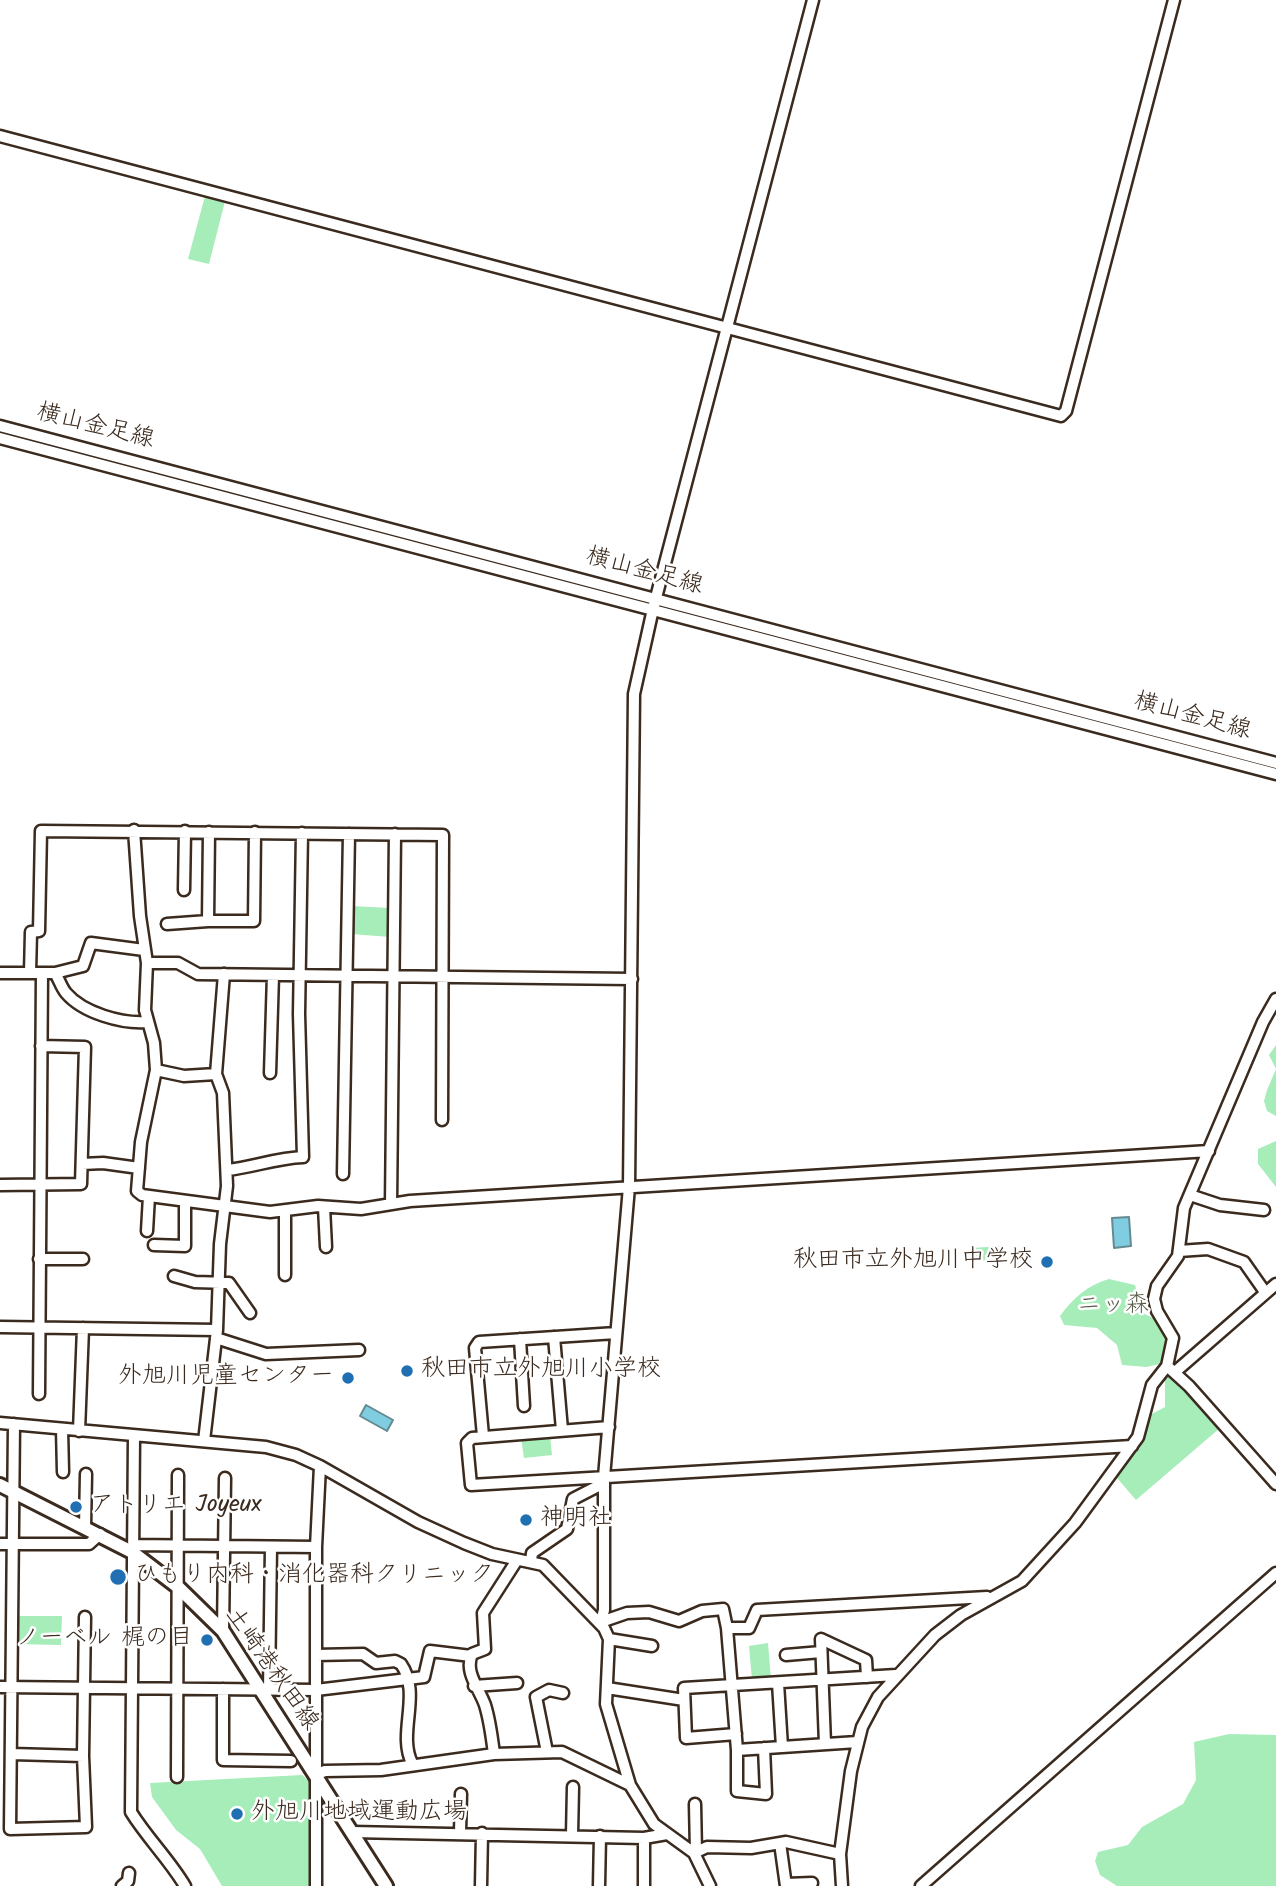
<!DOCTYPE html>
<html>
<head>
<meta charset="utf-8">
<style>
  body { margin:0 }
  canvas { display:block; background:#fff }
</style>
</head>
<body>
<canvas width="1276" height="1886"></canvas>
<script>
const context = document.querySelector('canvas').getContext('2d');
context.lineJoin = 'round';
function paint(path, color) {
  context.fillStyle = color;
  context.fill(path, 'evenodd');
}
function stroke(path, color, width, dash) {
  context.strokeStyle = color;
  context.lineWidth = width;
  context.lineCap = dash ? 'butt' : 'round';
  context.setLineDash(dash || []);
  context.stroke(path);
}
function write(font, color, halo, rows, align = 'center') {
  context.font = font + ' Kalam,"Klee One",sans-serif';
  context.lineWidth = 5;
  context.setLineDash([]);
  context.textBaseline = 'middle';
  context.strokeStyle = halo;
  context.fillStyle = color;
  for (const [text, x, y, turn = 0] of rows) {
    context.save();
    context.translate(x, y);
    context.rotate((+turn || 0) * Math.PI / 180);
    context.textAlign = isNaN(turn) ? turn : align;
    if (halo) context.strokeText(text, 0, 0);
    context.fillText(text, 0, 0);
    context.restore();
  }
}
paint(new Path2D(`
  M205 196 225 201 209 264 188 259Z
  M352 906 390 908V937L351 934Z
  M1276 1045V1116L1267 1111 1264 1101 1267 1090 1276 1069 1269 1055Z
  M1276 1141V1187L1258 1164V1149Z
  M1002 1246 1003 1260 973 1261 972 1248Z
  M1109 1279 1135 1285 1143 1313 1159 1321 1169 1339 1163 1363 1147 1367 1122 1365 1117 1345 1097 1328 1064 1325 1060 1316C1073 1298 1088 1285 1109 1279Z
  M1170 1376 1175 1377 1220 1428 1136 1500 1117 1478V1474L1140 1440 1150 1415 1165 1407V1379Z
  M550 1436 552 1455 524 1458 521 1438Z
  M16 1616H62L61 1645 15 1644Z
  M768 1643 771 1679 752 1680 749 1646Z
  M1229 1734 1276 1735V1886H1117L1100 1875 1095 1861 1098 1852 1128 1845 1142 1827 1183 1804 1196 1780 1194 1742Z
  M302 1775 310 1782V1886H222L200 1849 176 1830 152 1797 150 1783Z`), '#a7edba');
const water = new Path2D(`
  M1129 1217 1131 1246 1114 1248 1112 1218Z
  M366 1405 393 1420 387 1431 360 1416Z`);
paint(water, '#80cce0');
stroke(water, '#648b92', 2);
const minor = new Path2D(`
  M0 136 1061 416 1066 411 1174 0
  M0 426 1276 763
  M0 438 1276 774
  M134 830 140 916 147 963 145 1010 154 1043 156 1070 141 1142 137 1191 142 1195 270 1212 318 1206 361 1209 410 1201 1209 1151
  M209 832 208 921H254L255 832
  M184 890 185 831
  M167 924 208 921
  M147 963H178L198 974 632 979
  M0 973H55C59 979 61 987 66 993 83 1013 122 1024 147 1022
  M30 973 31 932 39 931 41 831 443 835 442 1120
  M55 973 83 966 91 943 144 950
  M1276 999 1263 1022 1184 1208 1178 1256 1157 1286 1154 1299 1157 1311 1173 1338 1167 1366 1189 1386 1276 1484
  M156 1070 184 1076 216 1074
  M270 1073 273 975
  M82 1164 103 1163 139 1168
  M227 1170C254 1167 276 1158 303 1157L299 1014 302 833
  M343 1174 349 834
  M0 1185 81 1184 85 1047 41 1046
  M1190 1195 1220 1205 1264 1210
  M391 1204 395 834
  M324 1207 326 1247
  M147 1231 149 1196
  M154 1245 185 1246V1201
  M1179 1251 1208 1249 1244 1262 1265 1292
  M39 1259H83
  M285 1275V1211
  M174 1276 195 1282 229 1283 250 1313
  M0 1327 217 1330
  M554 1337 562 1430
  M216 1338 266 1354 359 1350
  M520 1339 524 1406
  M1175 1372 1276 1284
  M39 1394 42 973
  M0 1423 266 1447 296 1455 320 1466 418 1522 464 1543 492 1554 543 1565 604 1628 609 1639 606 1704 630 1785 654 1824 694 1853 710 1886
  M14 1424 10 1829 86 1827 83 1756 85 1617
  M609 1427 472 1438 467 1443 471 1485 1132 1446
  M62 1429 63 1472
  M79 1431 83 1328
  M134 1436 131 1812C147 1838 169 1859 185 1886
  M483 1436 475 1348 479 1342 616 1333
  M204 1441 217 1330 220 1244 227 1186 223 1093 216 1074 224 974
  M85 1527 86 1474
  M0 1544H89L100 1534
  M133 1545 316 1547
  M531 1561 532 1553 567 1529 573 1499 604 1483
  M601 1622 604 1610V1477L629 1187 634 694 653 609 813 0
  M601 1622 627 1613 649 1612 679 1621 702 1611 723 1609 727 1628 737 1750 857 1742
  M727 1628H749L757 1610 987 1597
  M223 1631 225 1478
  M609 1639 652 1646
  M316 1655 363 1654 376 1663 395 1661 401 1664C422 1694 397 1733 412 1763
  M786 1655 821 1652
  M778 1683 782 1747
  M474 1686 517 1683
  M0 1687 316 1690 424 1677 430 1651 471 1656
  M607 1688 684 1700
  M223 1689V1760L291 1761
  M269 1690 271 1547
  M736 1734 686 1738 684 1688 896 1675
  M825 1744 821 1639 866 1660 867 1677
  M737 1750V1791L766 1794 764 1748
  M547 1752 536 1697 549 1690 563 1693
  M12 1754 83 1756
  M494 1754C492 1738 490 1721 485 1705 479 1688 464 1672 472 1654L485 1649 483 1613 517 1560
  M317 1774 325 1771 381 1770 494 1754 562 1752 630 1785
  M177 1777 178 1475
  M695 1804 696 1852
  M352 1832 644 1838 667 1834
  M460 1832 461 1794
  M572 1835 573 1787
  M780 1843 786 1886
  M694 1853 707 1847 751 1848 786 1842 840 1854
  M786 1884 812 1883
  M122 1886 128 1881 129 1873
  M316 1886V1547L320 1466
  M481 1886 482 1833
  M599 1886 600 1836
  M644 1886V1838
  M842 1886 840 1854 851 1771 862 1727 878 1697 935 1635 961 1615 1022 1581 1075 1523 1138 1437 1152 1385 1167 1366
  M921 1886 1276 1573`);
const major = new Path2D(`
  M0 1485 132 1552 178 1587 223 1631 386 1886`);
stroke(minor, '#3b2a1e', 15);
stroke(major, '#3b2a1e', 18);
stroke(minor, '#fff', 10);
stroke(major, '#fff', 12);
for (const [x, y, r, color] of [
  [1047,1262,7,"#1f6fb2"],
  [407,1371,7,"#1f6fb2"],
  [348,1378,7,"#1f6fb2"],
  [76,1507,7,"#1f6fb2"],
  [526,1520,7,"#1f6fb2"],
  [118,1577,9,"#1f6fb2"],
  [207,1640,7,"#1f6fb2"],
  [237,1814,7,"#1f6fb2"]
]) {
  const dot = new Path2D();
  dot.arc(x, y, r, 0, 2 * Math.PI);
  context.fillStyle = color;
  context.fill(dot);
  stroke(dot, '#fff', 2.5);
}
write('24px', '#3b2a1e', '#fff', [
  ["横山金足線",95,428,14],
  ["横山金足線",644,573,15],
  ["横山金足線",1192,718,15],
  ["土崎港秋田線",270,1670,55]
]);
write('24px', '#3b2a1e', '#fff', [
  ["秋田市立外旭川中学校",1033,1262,"right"],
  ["秋田市立外旭川小学校",421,1371],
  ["外旭川児童センター",334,1378,"right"],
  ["アトリエ Joyeux",90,1507],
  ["神明社",540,1520],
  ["ひもり内科・消化器科クリニック",134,1577],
  ["ノーベル 梶の目",193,1640,"right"],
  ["外旭川地域運動広場",251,1814]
], 'left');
write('24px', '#565b45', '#fff', [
  ["ニッ森",1113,1307]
]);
</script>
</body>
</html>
